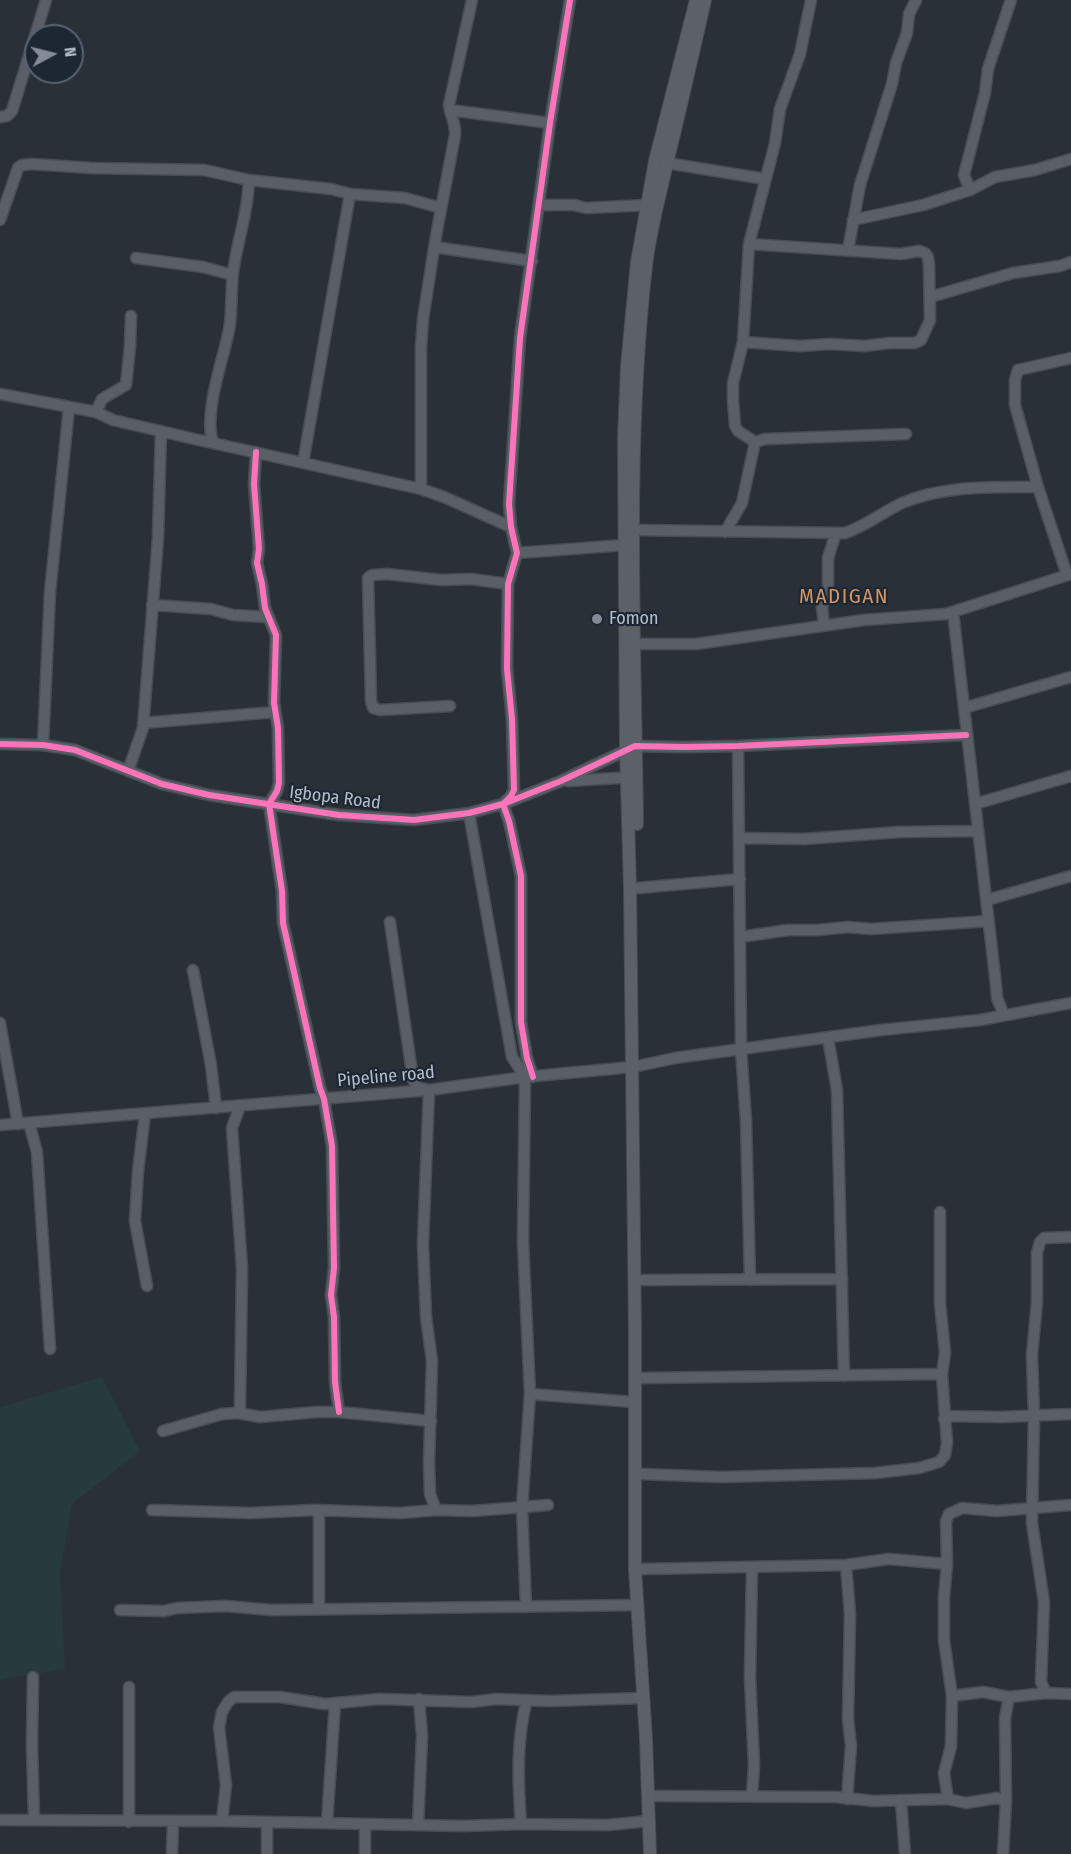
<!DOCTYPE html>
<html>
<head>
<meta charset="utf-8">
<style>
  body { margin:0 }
  #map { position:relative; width:1071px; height:1854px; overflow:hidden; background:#2a3038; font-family:"Fira Sans Condensed",sans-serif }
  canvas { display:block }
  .north { position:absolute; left:24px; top:24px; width:60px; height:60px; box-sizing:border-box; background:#1d2633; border:2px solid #59626f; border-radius:50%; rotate:83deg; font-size:16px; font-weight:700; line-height:24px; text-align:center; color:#b4bcc9 }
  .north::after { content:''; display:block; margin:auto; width:21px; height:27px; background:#848b96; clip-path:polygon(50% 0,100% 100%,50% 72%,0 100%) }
</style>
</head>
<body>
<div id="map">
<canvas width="1071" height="1854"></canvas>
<div class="north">N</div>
</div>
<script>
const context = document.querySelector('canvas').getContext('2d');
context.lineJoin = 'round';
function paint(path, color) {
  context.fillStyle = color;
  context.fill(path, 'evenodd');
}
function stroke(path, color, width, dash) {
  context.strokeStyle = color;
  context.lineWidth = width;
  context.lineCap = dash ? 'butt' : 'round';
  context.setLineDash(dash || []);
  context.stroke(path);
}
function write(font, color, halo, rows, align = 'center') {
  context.font = font + ' "Fira Sans Condensed",sans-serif';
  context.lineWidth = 4.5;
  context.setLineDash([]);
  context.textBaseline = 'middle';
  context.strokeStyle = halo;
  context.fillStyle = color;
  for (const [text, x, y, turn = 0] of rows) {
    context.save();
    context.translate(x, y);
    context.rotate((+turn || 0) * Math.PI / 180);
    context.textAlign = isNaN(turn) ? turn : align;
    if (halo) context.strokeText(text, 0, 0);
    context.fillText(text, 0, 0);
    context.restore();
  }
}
paint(new Path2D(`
  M102 1377 140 1451 72 1504 60 1574 65 1669 0 1680V1407Z`), '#273a3e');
const minor = new Path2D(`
  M450 110 550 123
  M0 117 7 116 12 111 46 0
  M667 163 765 179
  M970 190 964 175 985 93 988 69 1011 0
  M539 205H574L586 208 647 205
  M0 220 18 168 22 165 32 164 91 168 204 170 249 180 331 189 350 194 405 198 441 208
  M853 220 923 205 970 190 995 177 1035 170 1071 159
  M434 247 532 261
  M848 250 860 185 892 84 896 63 907 33 909 14 916 0
  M136 258 203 267 233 275
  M930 297 1013 273 1060 266 1071 262
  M743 342 799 346 830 344 864 346 890 343H915L921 340 930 320 929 265 928 257 925 253 919 251 901 254 749 244
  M0 394 96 412 113 420 190 438 421 489 444 497 511 527
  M96 412 102 399 126 385 130 347 131 316
  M755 442 738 431 735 426 733 400V383L743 342 749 244 775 143 780 109 800 54 811 0
  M213 443C203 414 223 360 229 330 233 309 230 287 234 266 239 235 248 212 249 180
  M256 452 254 484 259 549 257 563 262 584 265 608 276 635 274 703 278 728 279 783 277 791 269 804 282 891 283 923 320 1088 324 1099 332 1146 334 1268 331 1295 334 1317 335 1382 339 1412
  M303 463 350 194
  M421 489V348L423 319 436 236 455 135C456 121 450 117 449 105L472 0
  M633 530 845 533C866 526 883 512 902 503 945 485 993 487 1038 487
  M725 532 742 503 755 442 765 439 906 434
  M517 553 625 545
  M1067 575 1038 487 1015 405V380L1018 370 1071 358
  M152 605 211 609 233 615 267 617
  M953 612 996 985 997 998 1004 1015
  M824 625 822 607 828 589V558L836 533
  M634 644H696L864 620 946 614 1071 574
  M450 706 380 710 373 708 371 701 368 578 372 575 387 574 442 580 471 579 508 584
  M964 708 1071 677
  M143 723 275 712
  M0 744 43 745 75 750 162 784 209 795 339 815 414 820 469 813 503 804 561 781 635 746 683 747 738 746 966 735
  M43 745 50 592 69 408
  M738 746 741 1049 746 1121 750 1280
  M128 771 143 728 158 538 161 431
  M568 781 633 777
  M975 804 1071 776
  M469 813 512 1057 525 1077 523 1242 530 1394 522 1507 526 1607
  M739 838 804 839 899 832 977 831
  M637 888 740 879
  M987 900 1071 876
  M390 922 413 1079 416 1087 429 1090 423 1244 426 1317 432 1361 429 1463 430 1494 436 1510
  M740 937 788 930H818L848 927 871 929 989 921
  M193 970 211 1065 216 1108
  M0 1023 18 1124
  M828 1038 837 1090 844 1376
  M638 1066 675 1058 881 1030 980 1020 1071 1003
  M533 1077 527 1058 521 1022V876L509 821 503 804 511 796 514 790 512 719 507 669 508 584 517 553 511 527 509 504 520 338 550 123 570 0
  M145 1114 138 1171 135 1221 147 1286
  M29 1123 37 1152 50 1349
  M0 1125 429 1090 525 1077 632 1067
  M641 1280 842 1279
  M641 1378 942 1374 945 1353 940 1303V1212
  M530 1394 634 1402
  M238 1413 240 1407 242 1268 232 1128 240 1106
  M944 1419 949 1416 1001 1417 1071 1414
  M163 1431 222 1414 238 1413 260 1417 316 1412H339L431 1421
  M641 1474 721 1477 875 1473 919 1468 939 1462 945 1455 947 1443 942 1374
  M152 1510 250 1513 314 1510 400 1513 436 1510 472 1511 548 1505
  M846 1565 850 1614 848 1719 851 1746 847 1799
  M752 1568 750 1677 754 1765 752 1797
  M642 1569 846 1565 889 1559 947 1564
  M319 1609V1510
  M120 1610 164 1611 177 1608 225 1606 272 1610 638 1605
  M33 1677 32 1745 34 1819
  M1046 1693 1041 1682 1044 1602 1032 1523 1034 1416 1032 1355 1037 1302V1253L1040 1242 1044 1238 1071 1237
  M952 1696 983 1692 1009 1697 1046 1693 1071 1694
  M654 1796 836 1797 874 1801 948 1799 966 1803 997 1798 1006 1801
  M948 1799 944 1773 951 1746 952 1696 944 1640V1597L947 1564 946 1521 949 1514 962 1508 997 1511 1071 1505
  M901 1800 905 1854
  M0 1820 222 1821 464 1826 521 1824 608 1825 649 1821
  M222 1821 226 1785 219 1727 222 1712 228 1702 234 1697H280L325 1704 380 1699 472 1702 496 1699 550 1701 643 1698
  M129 1822V1687
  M327 1823 335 1703
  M521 1824C518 1783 516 1739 527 1700
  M418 1825 422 1736 419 1699
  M172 1854 173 1822
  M267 1854V1823
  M365 1854V1824
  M1003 1854 1006 1801 1005 1718 1009 1697`);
const major = new Path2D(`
  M637 824C635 638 625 451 646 266 650 230 660 195 668 159 681 106 693 53 705 0
  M650 1854 646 1739 635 1569V1332L630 888 626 749 624 438 627 366 637 262 655 161 696 0`);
stroke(minor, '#484c53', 13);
stroke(major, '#484c55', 14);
stroke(minor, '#5a5e66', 10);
stroke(major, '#5c6168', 12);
stroke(new Path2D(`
  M256 452 254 484 259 549 257 563 262 584 265 608 276 635 274 703 278 728 279 783 277 791 269 804 282 891 283 923 320 1088 324 1099 332 1146 334 1268 331 1295 334 1317 335 1382 339 1412
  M0 744 43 745 75 750 162 784 209 795 339 815 414 820 469 813 503 804 561 781 635 746 683 747 738 746 966 735
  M533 1077 527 1058 521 1022V876L509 821 503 804 511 796 514 790 512 719 507 669 508 584 517 553 511 527 509 504 520 338 550 123 570 0`), '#fb73b8', 6);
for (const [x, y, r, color] of [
  [597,619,6,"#848b96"]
]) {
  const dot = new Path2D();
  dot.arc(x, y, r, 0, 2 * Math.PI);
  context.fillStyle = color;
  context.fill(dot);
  stroke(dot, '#1d2633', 2);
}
write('18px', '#b4bcc9', '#1d2633', [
  ["Fomon",609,619]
], 'left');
write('18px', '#b4bcc9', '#1d2633', [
  ["Igbopa Road",335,798,7],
  ["Pipeline road",386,1077,-5]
]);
context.letterSpacing = '1.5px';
write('21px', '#d59563', '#1d2633', [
  ["MADIGAN",844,597]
]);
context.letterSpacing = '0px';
</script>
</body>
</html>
